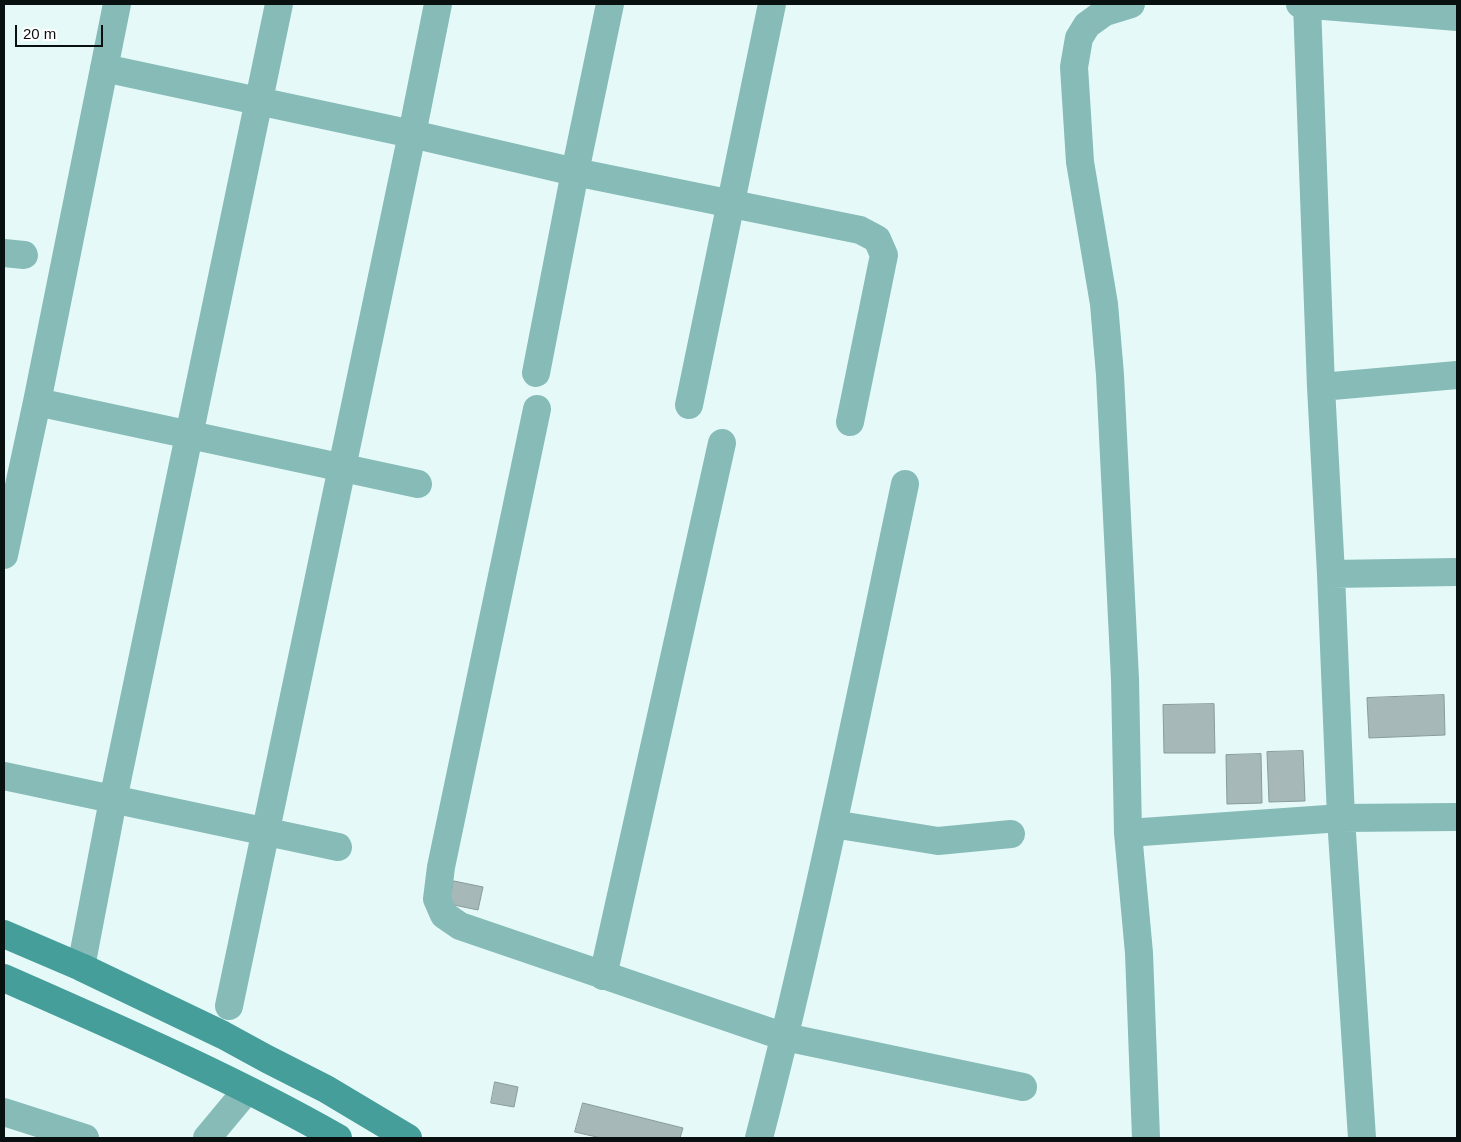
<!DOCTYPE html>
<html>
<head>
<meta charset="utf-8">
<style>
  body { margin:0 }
  #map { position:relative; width:1461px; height:1142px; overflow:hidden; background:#e5faf8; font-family:Helvetica,sans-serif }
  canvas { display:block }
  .frame { position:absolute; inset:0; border:5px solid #091010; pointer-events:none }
  .scale { position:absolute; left:15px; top:25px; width:88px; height:22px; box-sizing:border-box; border:2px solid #091010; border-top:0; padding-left:6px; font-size:15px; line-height:18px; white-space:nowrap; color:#091010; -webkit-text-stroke:4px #fff; paint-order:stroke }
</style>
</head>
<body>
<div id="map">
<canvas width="1461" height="1142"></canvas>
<div class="frame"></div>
<div class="scale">20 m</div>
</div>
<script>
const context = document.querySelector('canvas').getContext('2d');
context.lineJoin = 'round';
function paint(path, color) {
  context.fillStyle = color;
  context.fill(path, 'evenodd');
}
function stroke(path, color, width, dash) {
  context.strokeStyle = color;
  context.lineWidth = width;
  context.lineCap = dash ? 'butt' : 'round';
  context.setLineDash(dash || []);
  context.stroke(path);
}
const building = new Path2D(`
  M1444 695 1445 735 1369 738 1367 698Z
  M1214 704 1215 753H1164L1163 705Z
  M1303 751 1305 801 1269 802 1267 752Z
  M1261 754 1262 803 1227 804 1226 755Z
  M454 881 483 887 478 910 449 904Z
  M495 1082 518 1087 514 1107 491 1103Z
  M583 1103 683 1128 680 1138H601L575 1132Z`);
paint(building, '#a6b9b8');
stroke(building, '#889c9a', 1);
stroke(new Path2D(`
  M610 4 575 172 860 230 877 239 884 255 850 422
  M1300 4 1457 17
  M1307 4 1321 387 1331 574 1341 818 1362 1138
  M104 68 412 134 575 172 536 373
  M4 253 24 255
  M1321 387 1457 375
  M37 402 418 484
  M689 405 772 4
  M537 409 441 867 437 899 444 915 460 926 785 1037 1023 1087
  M4 555 37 402 117 4
  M1331 574 1457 572
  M4 776 338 847
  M833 824 938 841 1011 834
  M1128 833 1125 679 1110 375 1104 304 1080 162 1074 67 1079 38 1087 25 1105 12 1131 4
  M81 967 113 800 279 4
  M603 976 722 443
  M229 1006 412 134 438 4
  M4 1112 85 1138
  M207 1138 247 1090
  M759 1138C815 922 859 702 905 484
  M1146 1138 1139 953 1128 833 1341 818 1457 817`), '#86bbb7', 28);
stroke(new Path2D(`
  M4 934 81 967 223 1035 267 1059 326 1089 408 1138
  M4 978C117 1028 231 1077 338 1138`), '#459e99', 28);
</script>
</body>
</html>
